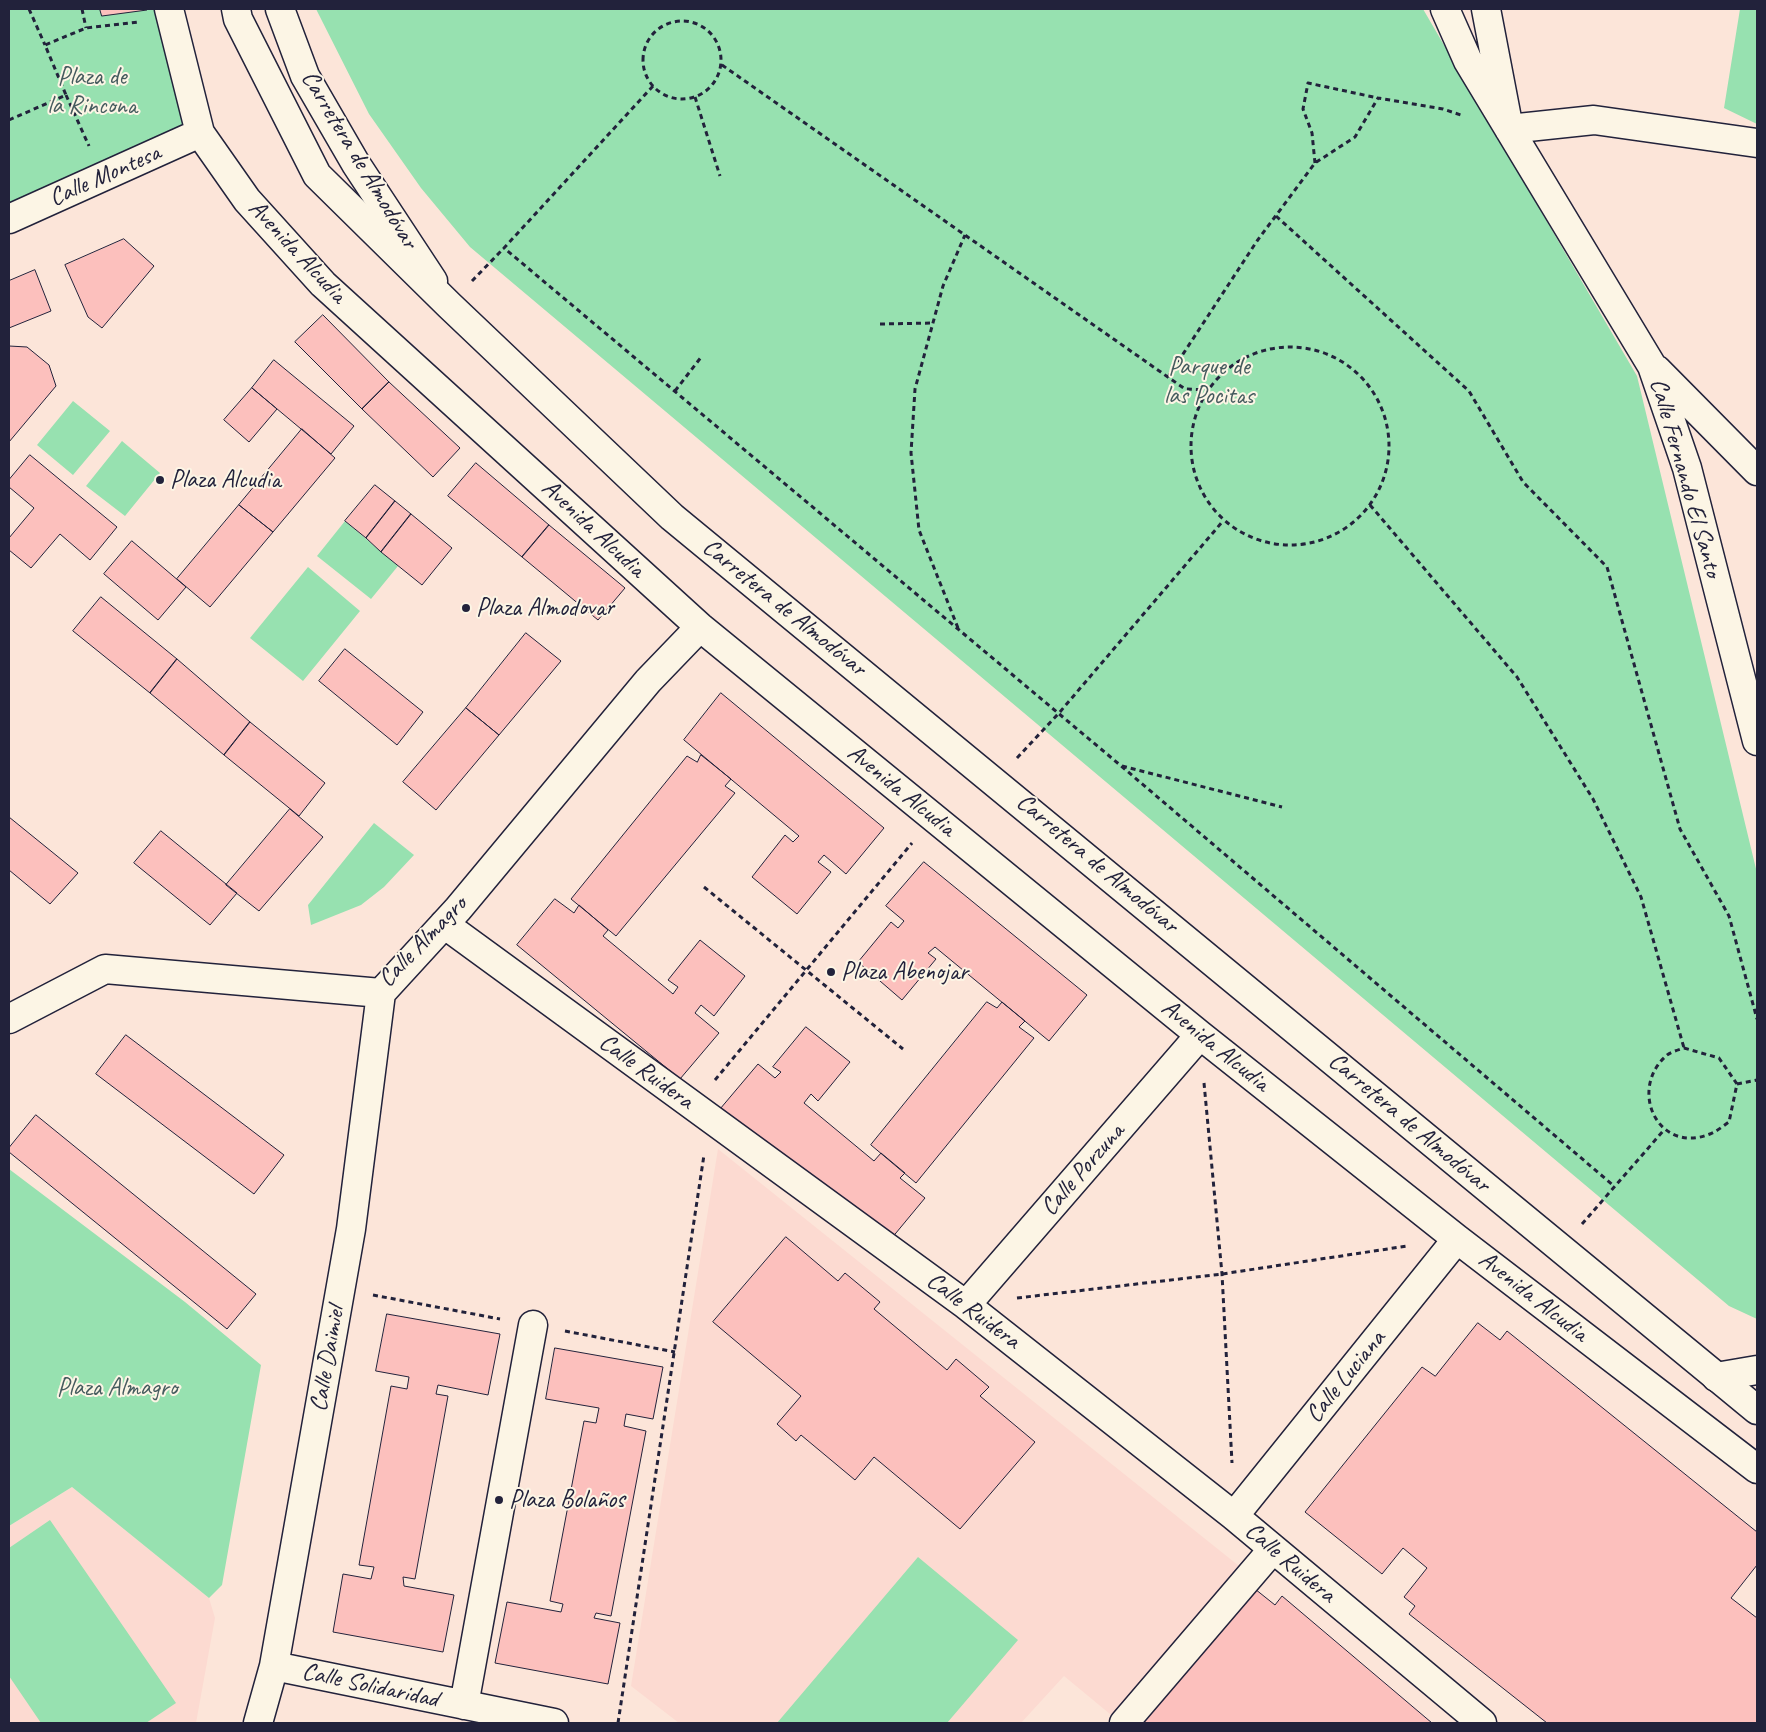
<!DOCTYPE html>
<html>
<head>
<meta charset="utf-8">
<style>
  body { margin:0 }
  #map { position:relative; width:1766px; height:1732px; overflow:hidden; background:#fce5d9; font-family:Caveat,sans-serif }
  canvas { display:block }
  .frame { position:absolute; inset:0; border:10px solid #22223b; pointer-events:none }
</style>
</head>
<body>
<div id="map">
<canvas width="1766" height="1732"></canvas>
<div class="frame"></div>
</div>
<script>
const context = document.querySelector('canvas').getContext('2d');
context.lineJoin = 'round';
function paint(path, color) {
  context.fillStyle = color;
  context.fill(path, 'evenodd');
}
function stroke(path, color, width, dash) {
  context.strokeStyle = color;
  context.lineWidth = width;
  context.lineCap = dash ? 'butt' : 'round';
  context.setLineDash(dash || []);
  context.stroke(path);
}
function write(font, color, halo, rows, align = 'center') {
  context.font = font + ' Caveat,sans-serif';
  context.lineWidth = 4;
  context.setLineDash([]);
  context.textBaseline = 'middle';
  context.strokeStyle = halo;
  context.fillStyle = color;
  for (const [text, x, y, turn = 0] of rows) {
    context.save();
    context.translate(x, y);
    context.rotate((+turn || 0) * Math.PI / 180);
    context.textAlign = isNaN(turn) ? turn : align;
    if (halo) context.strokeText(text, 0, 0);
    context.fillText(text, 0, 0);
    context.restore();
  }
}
paint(new Path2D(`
  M718 1149 1244 1570 1116 1719 1064 1676 1021 1723H679L631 1686Z
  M72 1487 209 1598 215 1618 196 1723H9V1526Z`), '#fcdad1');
paint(new Path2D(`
  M9 9H171L200 133 9 219Z
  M316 9H1423L1637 376 1757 873V1319L1729 1306 470 247 421 188 369 114Z
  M1740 9H1757V124L1724 108Z
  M73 401 110 431 73 475 37 445Z
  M122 441 160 473 125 516 86 486Z
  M345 521 398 566 371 599 317 556Z
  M308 567 360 611 303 681 250 638Z
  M374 823 414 855 384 887 361 905 311 925 308 905Z
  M9 1169 185 1302 261 1365 222 1585 209 1598 72 1487 9 1526Z
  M50 1520 176 1703 146 1723H41L9 1676V1548Z
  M918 1557 1018 1640 947 1723H777Z`), '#97e1b0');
const building = new Path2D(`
  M100 9H147V10L102 16Z
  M124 239 154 266 102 328 88 317 65 265Z
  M35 270 51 311 9 328V281Z
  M323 315 389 382 362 409 295 342Z
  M9 346 27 347 49 365 56 386 9 442Z
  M274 360 354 426 331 454 252 388Z
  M389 382 460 448 433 477 362 409Z
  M252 388 277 409 249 442 224 420Z
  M302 429 335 458 273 532 239 505Z
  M30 455 117 527 90 560 60 534 31 568 9 550V538L34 508 9 487V480Z
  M476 463 549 525 522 557 448 496Z
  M375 485 395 501 366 538 345 521Z
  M395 501 411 514 381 552 366 538Z
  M239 505 273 532 210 607 177 579Z
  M411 514 452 548 422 585 381 552Z
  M549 525 625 588 598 620 522 557Z
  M132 541 186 587 158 620 104 574Z
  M101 597 177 659 150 693 73 631Z
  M526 633 561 661 499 735 466 708Z
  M345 649 423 712 397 745 319 681Z
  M177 659 250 722 224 755 150 693Z
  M721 693 884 828 846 874 824 855 818 862 831 872 797 914 752 877 785 835 793 842 799 836 684 740Z
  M466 708 499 735 436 810 403 782Z
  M250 722 325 783 299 816 224 755Z
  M701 755 731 779 725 786 735 793 616 936 571 899 687 756 697 762Z
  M290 809 323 837 259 911 226 885Z
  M9 817 78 873 50 904 9 870Z
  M161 831 237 893 210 925 134 863Z
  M924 862 1087 995 1049 1041 935 947 928 953 936 959 902 1000 858 962 891 922 898 928 904 921 886 906Z
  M555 899 574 913 579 905 608 930 603 936 673 994 678 987 668 980 700 940 745 976 714 1016 701 1005 695 1013 719 1033 680 1079 517 945Z
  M987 1002 997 1008 1002 1002 1025 1021 1019 1027 1034 1038 916 1183 871 1145Z
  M806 1027 850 1062 818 1101 811 1094 804 1103 874 1161 881 1153 905 1173 900 1178 925 1198 886 1245 720 1109 758 1064 775 1078 781 1072 773 1067Z
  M126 1035 284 1155 254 1194 96 1074Z
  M36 1115 256 1294 227 1329 9 1152V1148Z
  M786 1237 838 1281 845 1273 880 1302 874 1309 947 1370 956 1359 989 1387 980 1396 1035 1442 960 1529 874 1457 855 1480 801 1435 796 1441 777 1424 801 1396 713 1322Z
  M387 1314 500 1334 488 1395 438 1385 436 1394 448 1396 415 1579 403 1577 404 1586 454 1595 443 1652 333 1632 343 1574 371 1579 374 1567 359 1565 391 1386 407 1389 409 1377 376 1371Z
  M1478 1323 1500 1340 1507 1331 1757 1532V1565L1731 1598 1757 1618V1723H1547L1409 1614 1415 1606 1404 1597 1427 1568 1403 1548 1382 1574 1305 1512 1422 1367 1435 1376Z
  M555 1348 663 1367 653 1419 626 1414 624 1426 646 1431 611 1616 596 1613 594 1618 620 1623 608 1684 495 1663 507 1602 561 1612 563 1604 550 1601 584 1421 596 1423 599 1408 546 1399Z
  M1255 1589 1275 1605 1282 1596 1432 1723H1141Z`);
paint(building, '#fcc0bd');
stroke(building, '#22223b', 1);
const street = new Path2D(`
  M169 9 200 133 247 200 323 284 700 627 1200 1035 1457 1239 1757 1469
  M280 9 305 76 356 164 433 281
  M1445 9 1468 61 1652 366 1687 468 1757 741
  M1486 9 1509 129 1594 120 1757 143
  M9 219 200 133
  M1657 370 1757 471
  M444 924 966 1305 1234 1516 1482 1723
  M9 1019 105 969 381 993 458 909 648 681 700 627
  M966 1305 1200 1035
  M1716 1377 1757 1370
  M1234 1516 1457 1239
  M274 1666 554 1723
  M464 1705 533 1325
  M258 1723 274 1666 351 1229 381 993
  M1124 1723 1273 1549`);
const secondary = new Path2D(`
  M236 9 238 19 317 175 449 305 672 517 1757 1410`);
stroke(street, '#22223b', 31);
stroke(secondary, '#22223b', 31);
stroke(new Path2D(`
  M29 9 45 45
  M82 9 86 28
  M643 60a39 39 0 1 1 78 0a39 39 0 1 1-78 0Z
  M722 65 1185 389 1206 390
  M653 86 504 248 1120 765 1614 1186
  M66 95 89 146
  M695 97 720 176
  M9 120 66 95 45 45 86 28 138 22
  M1315 163 1312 133 1303 109 1308 83 1378 98
  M1276 216 1469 391 1523 482 1607 567 1680 829 1729 916 1757 1019
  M472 281 504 248
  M880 324 933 323
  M1191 446a99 99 0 1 1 198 0a99 99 0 1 1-198 0Z
  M1168 377 1257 241 1315 163 1355 137 1378 98 1443 109 1461 115
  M675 391 702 356
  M1370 505 1517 677 1593 799 1641 897 1684 1048
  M958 628 919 530 911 453 915 389 943 286 965 235
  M1017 758 1059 713 1223 521
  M1122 766 1282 807
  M704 887 903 1049
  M1684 1048 1719 1058 1737 1084 1729 1122C1723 1126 1716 1132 1710 1134 1658 1155 1628 1090 1666 1056 1670 1052 1678 1050 1684 1048Z
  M715 1080 912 843
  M1204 1083 1222 1274 1232 1463
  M1737 1084 1757 1080
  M1582 1224 1664 1130
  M373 1295 500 1319
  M1017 1298 1222 1274 1407 1246
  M565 1331 675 1352
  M618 1723 704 1155`), '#22223b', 3, [5, 4]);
stroke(street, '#fcf5e5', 28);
stroke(secondary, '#fcf5e5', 28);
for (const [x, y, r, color] of [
  [160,480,5,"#22223b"],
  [466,608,5,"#22223b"],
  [831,972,5,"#22223b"],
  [499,1500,5,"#22223b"]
]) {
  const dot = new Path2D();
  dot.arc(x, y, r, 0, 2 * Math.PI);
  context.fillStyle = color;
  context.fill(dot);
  stroke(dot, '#fcf5e5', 2);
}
write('25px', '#455b5e', '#fcf5e5', [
  ["Plaza de",92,77],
  ["la Rincona",92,106],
  ["Parque de",1209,367],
  ["las Pocitas",1209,396],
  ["Plaza Almagro",117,1388]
]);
write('25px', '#22223b', '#fcf5e5', [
  ["Carretera de Almodóvar",359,160,59],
  ["Calle Montesa",105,176,-24],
  ["Avenida Alcudia",297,252,47],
  ["Calle Fernando El Santo",1685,478,74],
  ["Avenida Alcudia",593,529,43],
  ["Carretera de Almodóvar",784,608,39],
  ["Avenida Alcudia",901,791,39],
  ["Carretera de Almodóvar",1097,864,40],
  ["Calle Almagro",423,942,-46],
  ["Avenida Alcudia",1215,1046,39],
  ["Calle Ruidera",646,1072,36],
  ["Carretera de Almodóvar",1409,1123,40],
  ["Calle Porzuna",1083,1170,-49],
  ["Avenida Alcudia",1533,1297,38],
  ["Calle Ruidera",973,1311,37],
  ["Calle Daimiel",328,1359,-80],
  ["Calle Luciana",1346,1377,-51],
  ["Calle Ruidera",1290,1563,40],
  ["Calle Solidaridad",370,1686,12]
]);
write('25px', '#22223b', '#fcf5e5', [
  ["Plaza Alcudia",170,480],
  ["Plaza Almodovar",476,608],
  ["Plaza Abenojar",841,972],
  ["Plaza Bolaños",509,1500]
], 'left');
</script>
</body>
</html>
